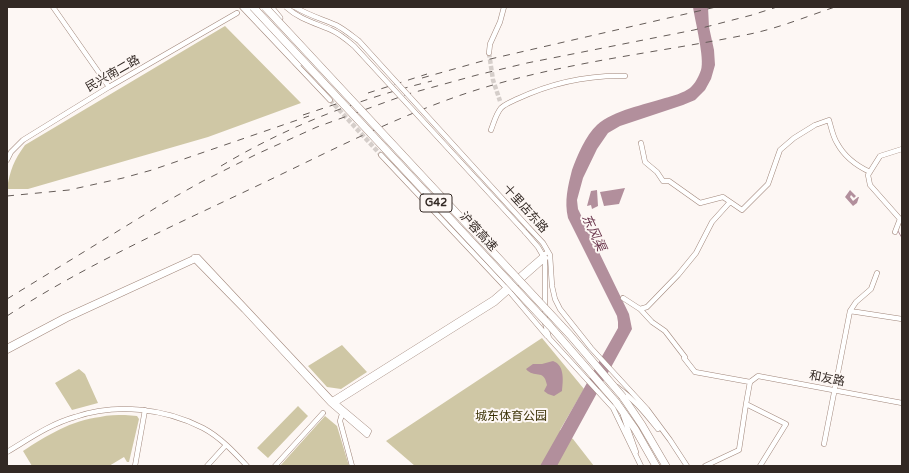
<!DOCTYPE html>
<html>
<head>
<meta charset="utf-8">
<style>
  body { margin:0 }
  #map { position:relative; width:909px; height:473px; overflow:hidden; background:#fdf7f4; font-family:"Varela Round",sans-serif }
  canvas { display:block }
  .frame { position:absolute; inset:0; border:8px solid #332924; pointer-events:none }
</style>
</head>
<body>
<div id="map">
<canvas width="909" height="473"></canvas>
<div class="frame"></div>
</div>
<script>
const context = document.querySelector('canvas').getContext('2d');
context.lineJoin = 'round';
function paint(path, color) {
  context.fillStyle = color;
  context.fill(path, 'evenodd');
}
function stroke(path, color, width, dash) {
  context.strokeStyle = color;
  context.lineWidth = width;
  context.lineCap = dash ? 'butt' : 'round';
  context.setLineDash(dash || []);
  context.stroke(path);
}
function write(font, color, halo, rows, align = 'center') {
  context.font = font + ' "Varela Round","Noto Sans SC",sans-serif';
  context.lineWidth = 4;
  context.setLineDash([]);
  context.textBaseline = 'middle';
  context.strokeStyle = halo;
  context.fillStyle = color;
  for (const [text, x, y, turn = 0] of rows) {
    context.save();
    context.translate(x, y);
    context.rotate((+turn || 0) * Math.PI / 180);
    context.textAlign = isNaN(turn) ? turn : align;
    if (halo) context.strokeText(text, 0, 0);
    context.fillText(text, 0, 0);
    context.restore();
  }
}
paint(new Path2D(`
  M225 26 301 103 208 137 28 189H7C10 170 14 160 25 145Z
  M542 338 584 389 560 430 573 439 594 466H415L386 441Z
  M342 345 367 372 341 389 327 387 308 366Z
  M79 369 85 374 98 403 72 410 55 383Z
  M298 406 308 416 268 458 257 448Z
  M125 415 137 416 139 419 129 462H127L124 457 109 466H32L23 451C46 436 72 420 100 417 108 415 117 415 125 415Z
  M325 416 337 426 349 466H280Z`), '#cfc7a5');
paint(new Path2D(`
  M693 7H708L709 27 714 50 715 65 711 79 705 90 695 100 683 105 620 126 608 133 597 149 583 178 577 200 578 209 629 314 632 329 557 466H540L618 328V322L617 316 568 218C564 201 568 186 572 170 577 156 586 135 597 125 614 110 644 105 665 98 673 96 683 93 690 88 695 84 699 76 701 70 705 59 695 21 693 7Z
  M625 188 619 204 604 206 600 192Z
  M597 190 598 206 592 209 591 205 587 206 591 191Z
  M850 190 856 196 854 198 851 195 850 197 853 201 858 197H859L857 203 853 206 845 197Z
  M553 361C565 365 563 381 562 391L554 396 548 394 544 391 547 385C544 368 534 379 526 369L533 364H542Z`), '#b28f9c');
stroke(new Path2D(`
  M898 231 902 238`), '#b28f9c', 1);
stroke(new Path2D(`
  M489 53 493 80 500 101
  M330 100 381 155`), '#d5ceca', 4.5, [4.5, 2]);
const minor = new Path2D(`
  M53 7 109 87
  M242 7 330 100
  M489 53 490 44 500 22 504 7
  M491 130C494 122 496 114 501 108 505 104 513 101 517 99 551 83 588 75 625 76
  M641 143 645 162 657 172 663 181H669L700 203 723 197 742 210 768 184 780 150 794 138 815 125 829 120C831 127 833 137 837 143 844 156 857 166 870 172
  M381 155 509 291 547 336
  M7 160 11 152 23 140 109 87 237 13
  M529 228 543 243 550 255 552 286 555 299 560 309 591 348 647 409 670 440 687 466
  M525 232 538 247 545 259V323L549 338 613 408 641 466
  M895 232 900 219 870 185 868 175 880 156 902 149
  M194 257 195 260 244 310 330 403 367 435 369 431 332 400 198 257
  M623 298 640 309 652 322 665 331 685 357 684 358 695 372 750 382 746 404 786 424 760 466
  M640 309 647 307 678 275 696 253 712 222 730 202
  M850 311 902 319
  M7 347 64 317 196 257
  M7 351 67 319 195 260 197 258
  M750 382 758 376 902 403
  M617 387C634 399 645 413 658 429
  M331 401 493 299 545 254
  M334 404 495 303 546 258
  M342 414 340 421 352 466
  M623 415 636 452
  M824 444 850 311 856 302 871 289 877 273
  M7 452C29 439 50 424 75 417 116 403 164 408 203 428 220 437 234 452 247 466
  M135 466 145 410
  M207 466 226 445
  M275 466 323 413
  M705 466 739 450 746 404`);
const highway = new Path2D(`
  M249 7 289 52 301 62
  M270 7 279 18
  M623 397 642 425 666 466
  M616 402 635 429 656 466`);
stroke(minor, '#a0867a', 5.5);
stroke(highway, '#a0867a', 8);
stroke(minor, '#fff', 4.5);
stroke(highway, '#fff', 7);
stroke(new Path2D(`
  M422 78 486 60 716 7
  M368 93 427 74
  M303 115 339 103
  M221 166C286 127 358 99 432 81
  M7 196 69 190 123 178 152 170 309 116
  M7 299 162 204 203 181 257 154 317 127 408 94 477 75 527 63 694 30 752 15 777 7
  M7 316C87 264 175 225 261 184 339 147 416 106 500 83 582 60 667 51 750 34 779 28 808 16 835 7`), '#655c58', 1, [7, 7]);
const minorBridge = new Path2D(`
  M286 7C299 19 315 23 331 30 340 34 347 40 354 46L525 232
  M295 7C308 15 322 19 336 25 344 29 351 35 359 41L529 228`);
const highwayBridge = new Path2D(`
  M253 7 550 326 616 402
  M265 7 570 335 623 397`);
stroke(minorBridge, '#a0867a', 5.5, []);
stroke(highwayBridge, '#a0867a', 8, []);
stroke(minorBridge, '#fff', 4.5);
stroke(highwayBridge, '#fff', 7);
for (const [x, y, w] of [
  [436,203,32]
]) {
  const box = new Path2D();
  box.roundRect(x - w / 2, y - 9, w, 18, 3);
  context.fillStyle = '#fdf7f4';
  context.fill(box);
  stroke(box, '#332924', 1);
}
write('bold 11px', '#332924', null, [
  ["G42",436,203]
]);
write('12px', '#332924', '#fdf7f4', [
  ["民兴南二路",113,74,-30],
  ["十里店东路",525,209,48],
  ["沪蓉高速",478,232,47],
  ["和友路",827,379,11]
]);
write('12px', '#3b3205', '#fdf7f4', [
  ["城东体育公园",511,417]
]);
write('italic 13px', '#6c394f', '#fdf7f4', [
  ["东风渠",593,233,65]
]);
</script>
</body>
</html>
